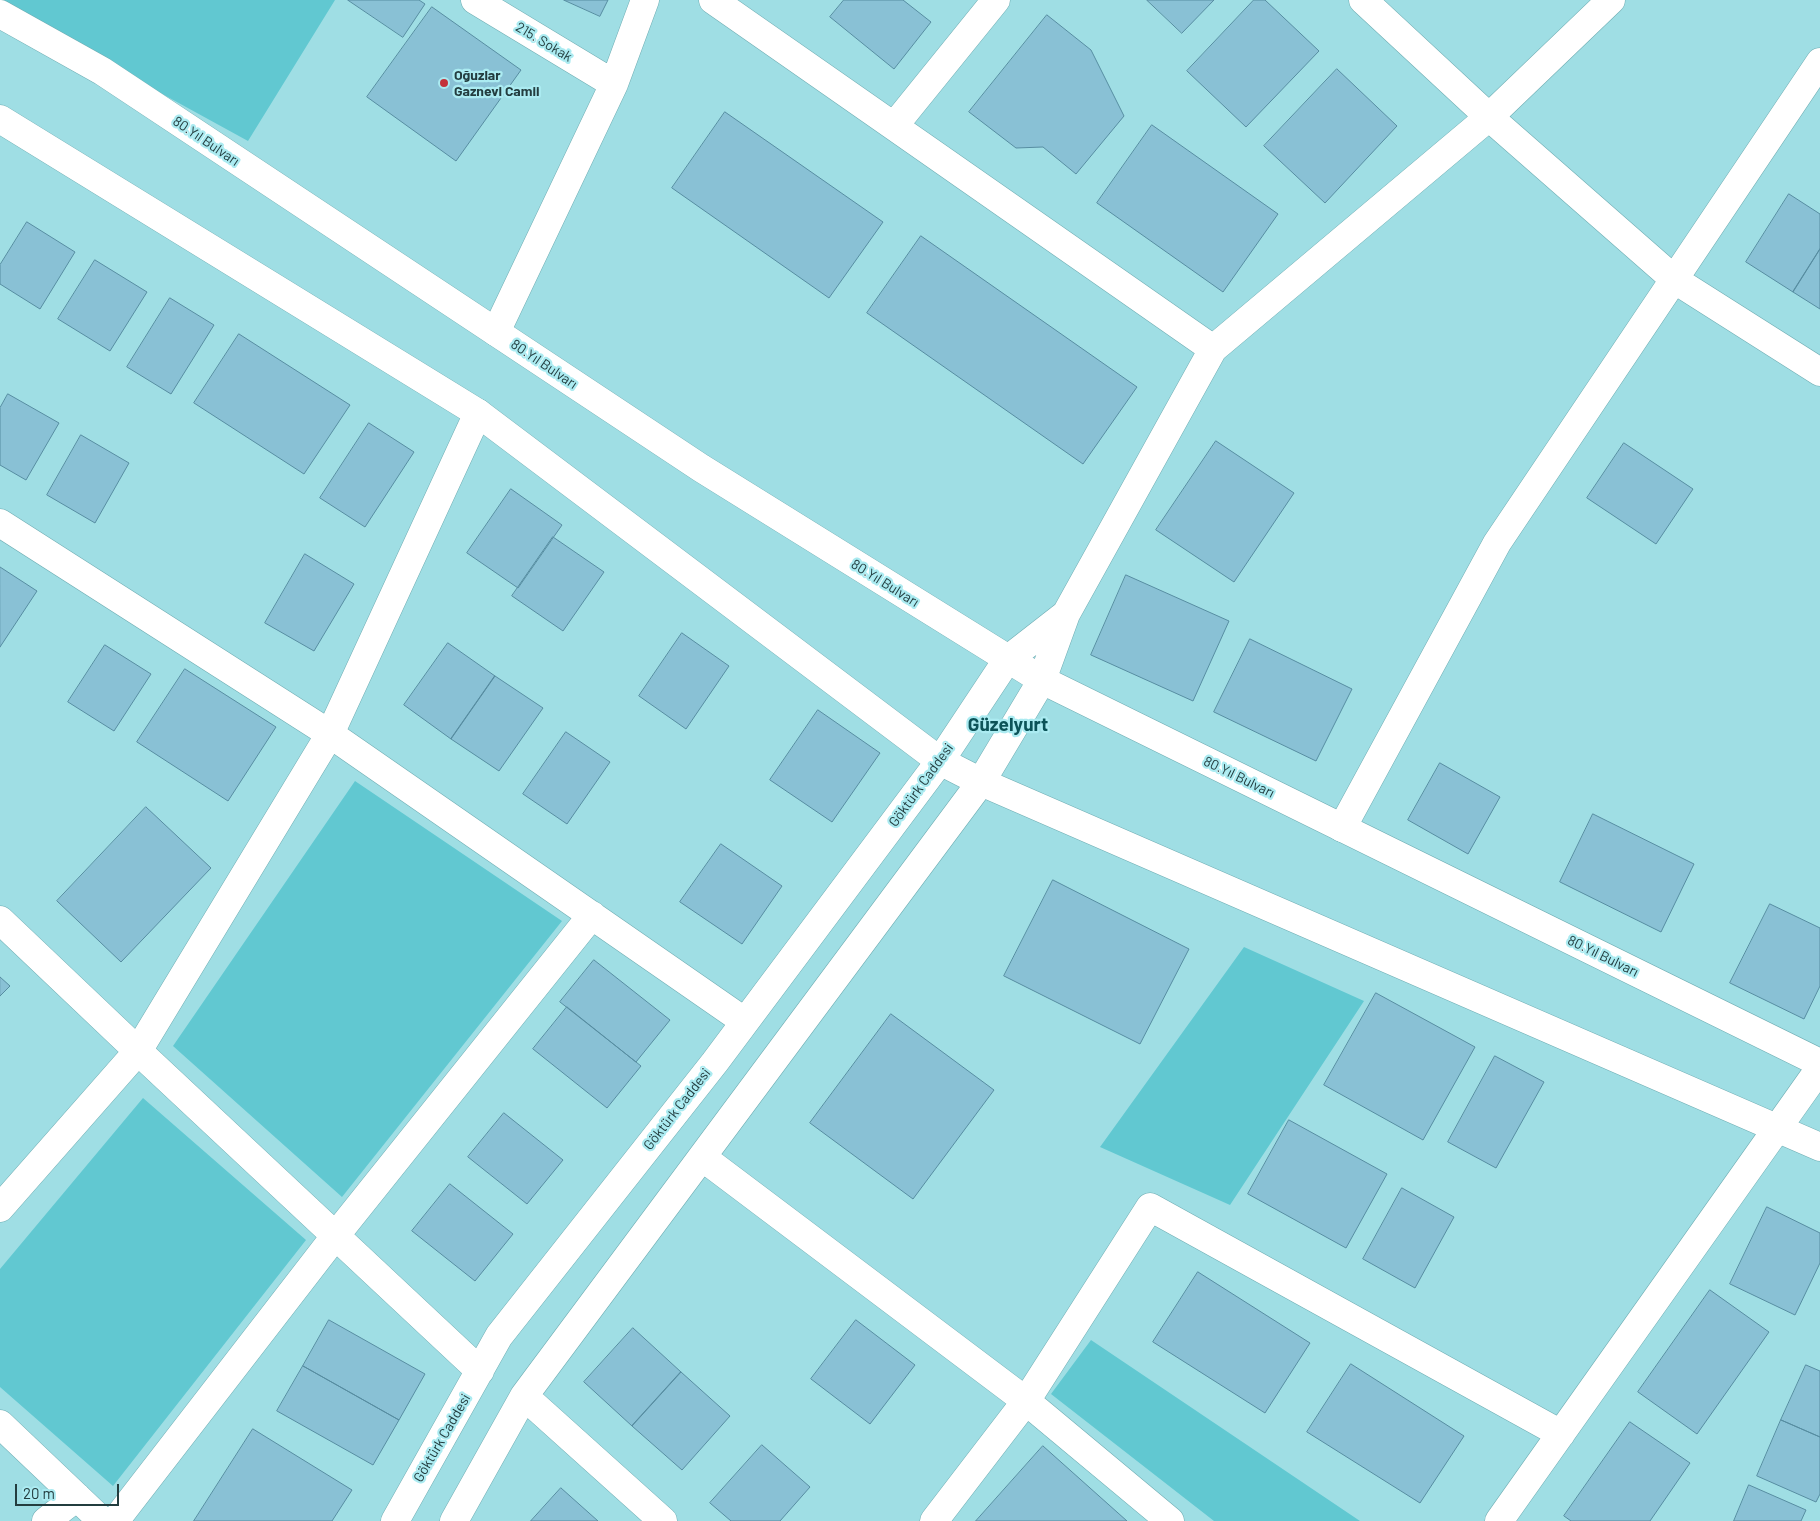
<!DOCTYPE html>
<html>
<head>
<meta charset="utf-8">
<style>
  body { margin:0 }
  #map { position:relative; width:1820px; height:1521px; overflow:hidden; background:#9fdee4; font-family:Barlow,sans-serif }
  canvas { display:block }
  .scale { position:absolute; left:15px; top:1484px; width:104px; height:22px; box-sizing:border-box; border:2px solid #233d3f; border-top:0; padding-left:6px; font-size:15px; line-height:18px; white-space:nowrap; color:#233d3f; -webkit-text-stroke:4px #abebf1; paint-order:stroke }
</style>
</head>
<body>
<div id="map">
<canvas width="1820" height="1521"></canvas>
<div class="scale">20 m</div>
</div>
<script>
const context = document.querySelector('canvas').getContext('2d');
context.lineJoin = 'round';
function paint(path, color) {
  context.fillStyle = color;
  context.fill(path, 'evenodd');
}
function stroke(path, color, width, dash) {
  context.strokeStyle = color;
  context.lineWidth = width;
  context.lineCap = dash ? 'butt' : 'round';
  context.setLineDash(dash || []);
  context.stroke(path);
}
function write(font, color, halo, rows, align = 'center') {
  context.font = font + ' Barlow,sans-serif';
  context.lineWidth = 4.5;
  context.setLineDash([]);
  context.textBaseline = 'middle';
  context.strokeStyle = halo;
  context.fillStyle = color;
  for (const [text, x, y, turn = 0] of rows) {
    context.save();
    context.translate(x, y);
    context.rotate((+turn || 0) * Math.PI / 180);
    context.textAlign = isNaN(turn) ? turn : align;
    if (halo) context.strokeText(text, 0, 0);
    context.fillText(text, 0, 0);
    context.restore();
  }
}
paint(new Path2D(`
  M0 0H335L248 141 0 5Z
  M355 781 562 921 342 1197 173 1046Z
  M1244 947 1364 1001 1230 1205 1100 1147Z
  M143 1098 306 1240 113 1486 0 1387V1269Z
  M1091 1340 1360 1521H1214L1051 1394Z`), '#61c8d1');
const building = new Path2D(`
  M348 0H419L425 4 403 37Z
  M564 0H608L600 16Z
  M844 0H903L931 22 894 69 830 17Z
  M1147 0H1214L1182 33Z
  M1254 0H1265L1319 51 1246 127 1187 71Z
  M432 7 521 70 456 161 367 97Z
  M1047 15 1091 50 1124 116 1076 174 1043 147 1016 148 969 112Z
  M1337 69 1397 126 1325 203 1264 146Z
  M725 112 883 222 829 298 672 188Z
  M1152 125 1278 214 1223 292 1097 203Z
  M1789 194 1820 214V249L1793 292 1746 262Z
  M27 222 75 252 40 309 0 284V265Z
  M921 236 1137 387 1083 464 867 313Z
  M1820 249V309L1793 292Z
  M95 260 147 292 110 351 58 319Z
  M170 298 214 325 171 394 127 367Z
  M239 334 350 405 304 474 194 403Z
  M8 394 59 423 26 480 0 465V408Z
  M369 423 414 452 365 527 320 498Z
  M81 435 129 463 95 523 47 495Z
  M1216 441 1294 493 1234 582 1156 530Z
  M1624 443 1693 489 1656 544 1587 498Z
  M511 489 562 525 518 588 467 553Z
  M553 537 604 572 563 631 512 596Z
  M305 554 354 584 314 651 265 623Z
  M0 567 37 591 0 647Z
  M1126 575 1229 621 1193 701 1091 655Z
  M682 633 729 666 686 729 639 696Z
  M1250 639 1352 689 1316 761 1214 712Z
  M448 643 495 676 451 739 404 705Z
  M105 645 151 674 114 731 68 702Z
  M185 669 276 727 228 801 137 742Z
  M495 676 543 708 499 771 451 739Z
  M818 710 880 753 832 822 770 780Z
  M566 732 610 762 567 824 523 794Z
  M1440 763 1500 797 1468 854 1408 820Z
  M146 807 211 868 121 962 57 901Z
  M1593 814 1694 864 1661 932 1560 882Z
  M721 844 782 886 742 944 680 902Z
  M1053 880 1189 949 1140 1044 1004 976Z
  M1770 904 1820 928V986L1804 1019 1730 983Z
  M594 960 670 1020 636 1062 560 1002Z
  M0 977 10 986 0 996Z
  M1376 993 1475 1047 1423 1140 1324 1085Z
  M567 1007 641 1066 607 1108 533 1049Z
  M891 1014 994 1090 913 1199 810 1123Z
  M1495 1056 1544 1082 1496 1168 1448 1142Z
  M504 1113 563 1160 527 1204 468 1157Z
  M1289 1120 1387 1174 1346 1248 1248 1194Z
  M450 1184 513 1234 475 1281 412 1231Z
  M1402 1188 1454 1217 1415 1288 1363 1259Z
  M1767 1207 1820 1233V1263L1795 1315 1730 1284Z
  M1198 1272 1310 1343 1265 1413 1153 1342Z
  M1710 1290 1769 1332 1697 1434 1638 1392Z
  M329 1320 425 1374 399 1420 303 1366Z
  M856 1320 915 1365 870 1424 811 1379Z
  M633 1328 681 1372 632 1426 584 1382Z
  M1351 1364 1464 1436 1420 1503 1307 1432Z
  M1806 1365 1820 1371V1437L1781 1420Z
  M303 1366 399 1420 373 1465 277 1411Z
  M681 1372 730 1416 682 1470 632 1426Z
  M1781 1420 1820 1437V1494L1816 1502 1757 1476Z
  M1630 1422 1690 1463 1650 1521H1571L1564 1516Z
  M253 1429 352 1490 332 1521H194Z
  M762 1445 810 1487 780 1521H731L710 1503Z
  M1043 1446 1127 1521H976Z
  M1749 1485 1806 1510 1801 1521H1734Z
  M561 1488 598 1521H531Z`);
paint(building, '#89c1d5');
stroke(building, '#578da1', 1);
const street = new Path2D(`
  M475 0 614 84
  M713 0 1213 349
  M1363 0 1489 117 1675 280 1820 372
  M894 126 996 0
  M496 332 614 84 645 0
  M0 523 330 734 744 1021
  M1342 828 1497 543 1820 62
  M0 920 138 1051 480 1371
  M702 1157 1026 1401 1170 1521
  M0 1208 138 1051 330 734 478 413
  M524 1396 663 1521
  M0 1424 102 1521
  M46 1521 77 1497
  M115 1521 336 1235 592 915
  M395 1521 499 1336 715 1062 940 761 1007 660 1066 614
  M454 1521 524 1396 981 782 1042 680 1066 614 1213 349 1489 117 1611 0
  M934 1521 1026 1401 1150 1207 1561 1434
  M1499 1521 1820 1068`);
const secondary = new Path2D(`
  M0 14 102 71 701 468 1042 680 1820 1063
  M0 119 478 413 940 761 981 782 1820 1147`);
stroke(street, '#6fadb3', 29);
stroke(secondary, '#6fadb3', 29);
stroke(street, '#fff', 28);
stroke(secondary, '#fff', 28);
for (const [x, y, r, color] of [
  [444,83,5,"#c3333b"]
]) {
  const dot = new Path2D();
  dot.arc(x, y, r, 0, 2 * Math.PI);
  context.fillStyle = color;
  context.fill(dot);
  stroke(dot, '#abebf1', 2);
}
write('14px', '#233d3f', '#abebf1', [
  ["215. Sokak",544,42,31],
  ["80.Yıl Bulvarı",206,141,34],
  ["80.Yıl Bulvarı",544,364,34],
  ["80.Yıl Bulvarı",885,583,32],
  ["80.Yıl Bulvarı",1239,777,26],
  ["Göktürk Caddesi",921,785,-54],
  ["80.Yıl Bulvarı",1603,956,26],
  ["Göktürk Caddesi",677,1109,-52],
  ["Göktürk Caddesi",442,1438,-60]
]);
write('bold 14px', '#233d3f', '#abebf1', [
  ["Oğuzlar",454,75],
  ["Gaznevi Camii",454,91]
], 'left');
write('bold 19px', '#0c5358', '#abebf1', [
  ["Güzelyurt",1008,725]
]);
</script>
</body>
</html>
